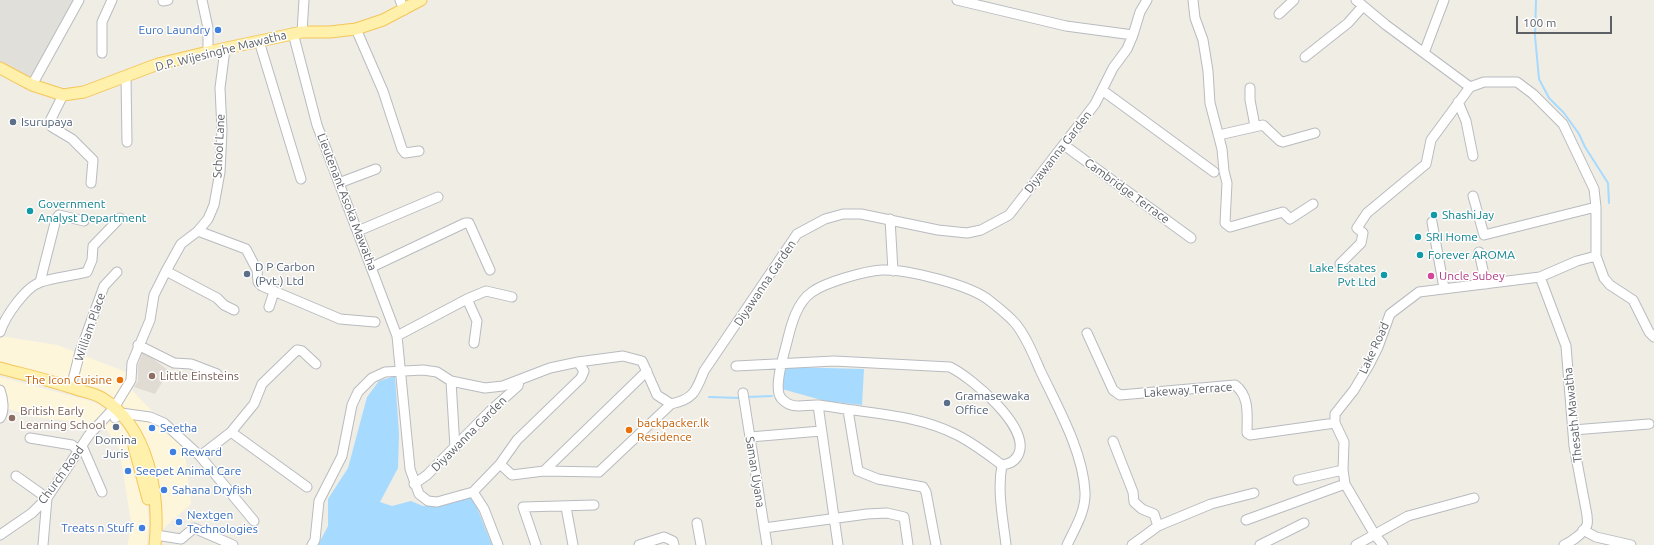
<!DOCTYPE html>
<html>
<head>
<meta charset="utf-8">
<style>
  body { margin:0 }
  #map { position:relative; width:1654px; height:545px; overflow:hidden; background:#f0ede5; font-family:Ubuntu,sans-serif }
  canvas { display:block }
  .scale { position:absolute; left:1516px; top:16px; width:96px; height:18px; box-sizing:border-box; border:2px solid #5d6166; border-top:0; padding-left:5px; font-size:12px; line-height:14px; white-space:nowrap; color:#5d6166; -webkit-text-stroke:3px #fff; paint-order:stroke }
</style>
</head>
<body>
<div id="map">
<canvas width="1654" height="545"></canvas>
<div class="scale">100 m</div>
</div>
<script>
const context = document.querySelector('canvas').getContext('2d');
context.lineJoin = 'round';
function paint(path, color) {
  context.fillStyle = color;
  context.fill(path, 'evenodd');
}
function stroke(path, color, width, dash) {
  context.strokeStyle = color;
  context.lineWidth = width;
  context.lineCap = dash ? 'butt' : 'round';
  context.setLineDash(dash || []);
  context.stroke(path);
}
function write(font, color, halo, rows, align = 'center') {
  context.font = font + ' Ubuntu,sans-serif';
  context.lineWidth = 3;
  context.setLineDash([]);
  context.textBaseline = 'middle';
  context.strokeStyle = halo;
  context.fillStyle = color;
  for (const [text, x, y, turn = 0] of rows) {
    context.save();
    context.translate(x, y);
    context.rotate((+turn || 0) * Math.PI / 180);
    context.textAlign = isNaN(turn) ? turn : align;
    if (halo) context.strokeText(text, 0, 0);
    context.fillText(text, 0, 0);
    context.restore();
  }
}
paint(new Path2D(`
  M0 336 57 345 131 374 128 386 184 445 191 504 157 534 142 444 102 397 0 368Z
  M0 377 87 400 98 404 115 418 126 431 133 447 143 478 149 518 147 545H127L132 527 119 448 107 430 64 420 32 417 0 406Z`), '#fef6db');
paint(new Path2D(`
  M0 0H74L32 78 0 62Z`), '#e1dfd9');
paint(new Path2D(`
  M143 351 169 371 155 394 134 387 138 381V365Z`), '#e0dcd3');
paint(new Path2D(`
  M784 367 864 369 862 405 825 401 782 389Z
  M395 376 399 434 398 468 380 502 392 506 411 501 423 506H437L472 495 492 545H318L328 526V499L348 468 367 397 379 381Z`), '#a6daff');
stroke(new Path2D(`
  M1536 0 1535 36 1539 79 1549 98 1564 113 1579 134 1585 147 1608 183 1609 203
  M709 397 741 398
  M747 397 772 396`), '#a6daff', 2);
const minor = new Path2D(`
  M202 0 208 28V52
  M400 0 404 10
  M957 0 1066 26 1133 35
  M1193 0 1195 18 1203 40 1208 71 1210 103 1222 149 1224 171 1227 183 1225 223 1230 227 1283 212 1290 219 1313 204
  M1356 0 1386 25 1470 87 1484 82H1517L1533 94 1563 124 1594 189 1596 207V256L1577 261 1540 277 1419 292 1390 314 1378 347 1369 365 1354 390 1335 414V423L1344 442 1343 470 1345 484 1375 535 1383 545
  M163 1 168 0
  M1279 14 1294 0
  M356 29 383 91 402 149 405 153 419 151
  M302 32 304 0
  M293 33 317 125 397 336 410 469 419 494 428 501 437 502 473 492 500 464 517 440 581 378 584 371 578 362
  M259 41 301 179
  M102 53V22L112 0
  M1424 53 1444 0
  M1305 57 1348 23 1363 6
  M126 77 127 142
  M32 85 79 0
  M1250 88V100L1255 126
  M1102 90 1214 172
  M63 95 50 121 52 127 72 139 93 160 91 183
  M1458 102 1466 121 1473 156
  M1219 135 1263 125 1280 141 1283 142 1315 133
  M1064 145 1191 238
  M339 183 376 169
  M1473 196 1484 235 1596 207
  M890 219 893 271
  M1432 222 1444 288
  M198 231 246 249 257 270 258 282 262 286 340 319 375 322
  M358 231 438 197
  M1479 252 1486 284
  M1596 256 1604 278 1610 285 1633 300 1649 332 1654 337
  M1340 264 1361 243 1363 233 1357 228 1367 213 1426 164 1431 140 1470 87
  M372 267 465 223H469L490 270
  M166 271 217 298 224 305 234 310
  M1540 277 1566 346 1574 446 1587 515C1587 518 1588 522 1587 525 1584 533 1571 542 1564 545
  M40 282 56 219 59 215 84 221
  M467 299 477 321 474 343
  M269 307 274 292
  M0 332C5 317 25 287 41 282 56 277 72 276 87 272L92 260 93 246 120 218
  M1087 333 1113 390 1120 395 1235 385C1250 396 1247 416 1247 433L1250 435 1335 423
  M397 336 467 299 486 291 512 297
  M138 345 174 363 191 364 217 374
  M736 366 834 361 950 367C972 378 1029 426 1019 453 1016 461 1010 464 1002 465
  M451 381 455 448
  M71 387 80 352 104 286 117 272
  M0 390C3 398 5 411 0 418
  M743 393 767 545
  M818 405 838 545
  M848 410 858 471 878 479 923 487 926 492 936 545
  M115 418 121 413 150 417 164 423 200 456 231 432 254 404 262 384 297 350 302 351 316 364
  M1573 430 1649 424
  M231 432 307 487
  M750 437 821 431
  M30 438 72 445 79 451
  M1113 441 1133 492 1134 502 1142 509 1154 514 1158 526
  M82 446 102 492
  M200 456 254 521
  M500 464 512 475 544 471 599 472 671 404
  M1002 465C987 454 972 442 955 434 919 416 878 414 839 408 833 407 826 406 819 405 805 404 792 411 781 398 773 388 784 354 787 342 791 325 797 302 812 292 826 282 865 271 882 270 907 269 971 285 990 301 999 308 1008 315 1015 323 1026 336 1033 354 1040 370 1057 406 1083 451 1085 492 1086 511 1075 528 1067 545
  M1002 465C997 491 1003 519 1006 545
  M544 471 647 371
  M16 476 47 498
  M1298 480 1343 470
  M414 484 427 475 490 411 518 386 519 381
  M473 492 484 509 498 545
  M566 507 573 545
  M1246 520 1345 484
  M697 523 701 545
  M764 528 867 514 887 513 904 517 908 545
  M1583 530 1596 537 1631 545
  M0 535 32 513 47 498 89 435 114 408 131 380 132 363 150 320 154 295 166 271 181 244 198 231 208 219 214 205 220 172 222 130 220 88 225 49
  M156 535 181 539 194 528 233 545
  M43 545 47 498
  M312 545 315 540 319 501 342 456 352 405 358 392 372 378 385 372 423 370 437 372 451 381 485 388 503 386 550 368 578 362 623 356 642 361 657 395 671 404C694 399 696 391 704 371L797 234 825 219 843 214H861L938 230 967 233 981 230 1009 215 1095 104 1113 68 1127 49 1133 35 1140 12 1147 0
  M536 545 523 507 594 505
  M639 545 664 537 673 541 674 545
  M1132 545 1158 526 1211 504 1254 493
  M1260 545 1304 523
  M1356 545 1408 516 1474 498`);
const major = new Path2D(`
  M0 68 32 85 63 95 84 92 158 64 208 52 302 32H330L356 29 383 20 421 0
  M0 368C26 375 53 381 79 390 86 392 96 394 102 398 149 427 160 495 155 545
  M134 446 148 499`);
stroke(minor, '#b8bbbf', 11);
stroke(major, '#f4c659', 13);
stroke(minor, '#fff', 9);
stroke(major, '#fff0ab', 11);
for (const [x, y, r, color] of [
  [218,30,4,"#3f7fe0"],
  [13,122,4,"#5c6f8a"],
  [30,211,4,"#0f9aa8"],
  [1434,215,4,"#0f9aa8"],
  [1418,237,4,"#0f9aa8"],
  [1420,255,4,"#0f9aa8"],
  [247,274,4,"#5c6f8a"],
  [1384,275,4,"#0f9aa8"],
  [1431,276,4,"#d1479c"],
  [152,376,4,"#8d6e63"],
  [120,380,4,"#e8710a"],
  [947,403,4,"#5c6f8a"],
  [12,418,4,"#8d6e63"],
  [116,427,4,"#5c6f8a"],
  [152,428,4,"#3f7fe0"],
  [629,430,4,"#e8710a"],
  [173,452,4,"#3f7fe0"],
  [128,471,4,"#3f7fe0"],
  [164,490,4,"#3f7fe0"],
  [179,522,4,"#3f7fe0"],
  [142,528,4,"#3f7fe0"]
]) {
  const dot = new Path2D();
  dot.arc(x, y, r, 0, 2 * Math.PI);
  context.fillStyle = color;
  context.fill(dot);
  stroke(dot, '#fff', 1.5);
}
write('12px', '#366cbe', '#fff', [
  ["Euro Laundry",210,30,"right"],
  ["Seetha",160,428],
  ["Reward",181,452],
  ["Seepet Animal Care",136,471],
  ["Sahana Dryfish",172,490],
  ["Nextgen",187,515],
  ["Technologies",187,529],
  ["Treats n Stuff",134,528,"right"]
], 'left');
write('12px', '#5d6166', '#fff', [
  ["D.P. Wijesinghe Mawatha",221,51,-14],
  ["School Lane",219,146,-87],
  ["Diyawanna Garden",1058,152,-52],
  ["Cambridge Terrace",1127,191,36],
  ["Lieutenant Asoka Mawatha",347,202,69],
  ["Diyawanna Garden",765,283,-56],
  ["William Place",90,327,-71],
  ["Lake Road",1374,348,-65],
  ["Lakeway Terrace",1188,390,-4],
  ["Thesath Mawatha",1573,415,-96],
  ["Diyawanna Garden",469,434,-45],
  ["Saman Uyana",755,472,81],
  ["Church Road",61,475,-54]
]);
write('12px', '#4e5e75', '#fff', [
  ["Isurupaya",21,122],
  ["D P Carbon",255,267],
  ["(Pvt.) Ltd",255,281],
  ["Gramasewaka",955,396],
  ["Office",955,410],
  ["Domina",116,440,"center"],
  ["Juris",116,454,"center"]
], 'left');
write('12px', '#0d838f', '#fff', [
  ["Government",38,204],
  ["Analyst Department",38,218],
  ["ShashiJay",1442,215],
  ["SRI Home",1426,237],
  ["Forever AROMA",1428,255],
  ["Lake Estates",1376,268,"right"],
  ["Pvt Ltd",1376,282,"right"]
], 'left');
write('12px', '#b23c85', '#fff', [
  ["Uncle Subey",1439,276]
], 'left');
write('12px', '#785e54', '#fff', [
  ["Little Einsteins",160,376],
  ["British Early",20,411],
  ["Learning School",20,425]
], 'left');
write('12px', '#c56008', '#fff', [
  ["The Icon Cuisine",112,380],
  ["backpacker.lk",637,423,"left"],
  ["Residence",637,437,"left"]
], 'right');
</script>
</body>
</html>
